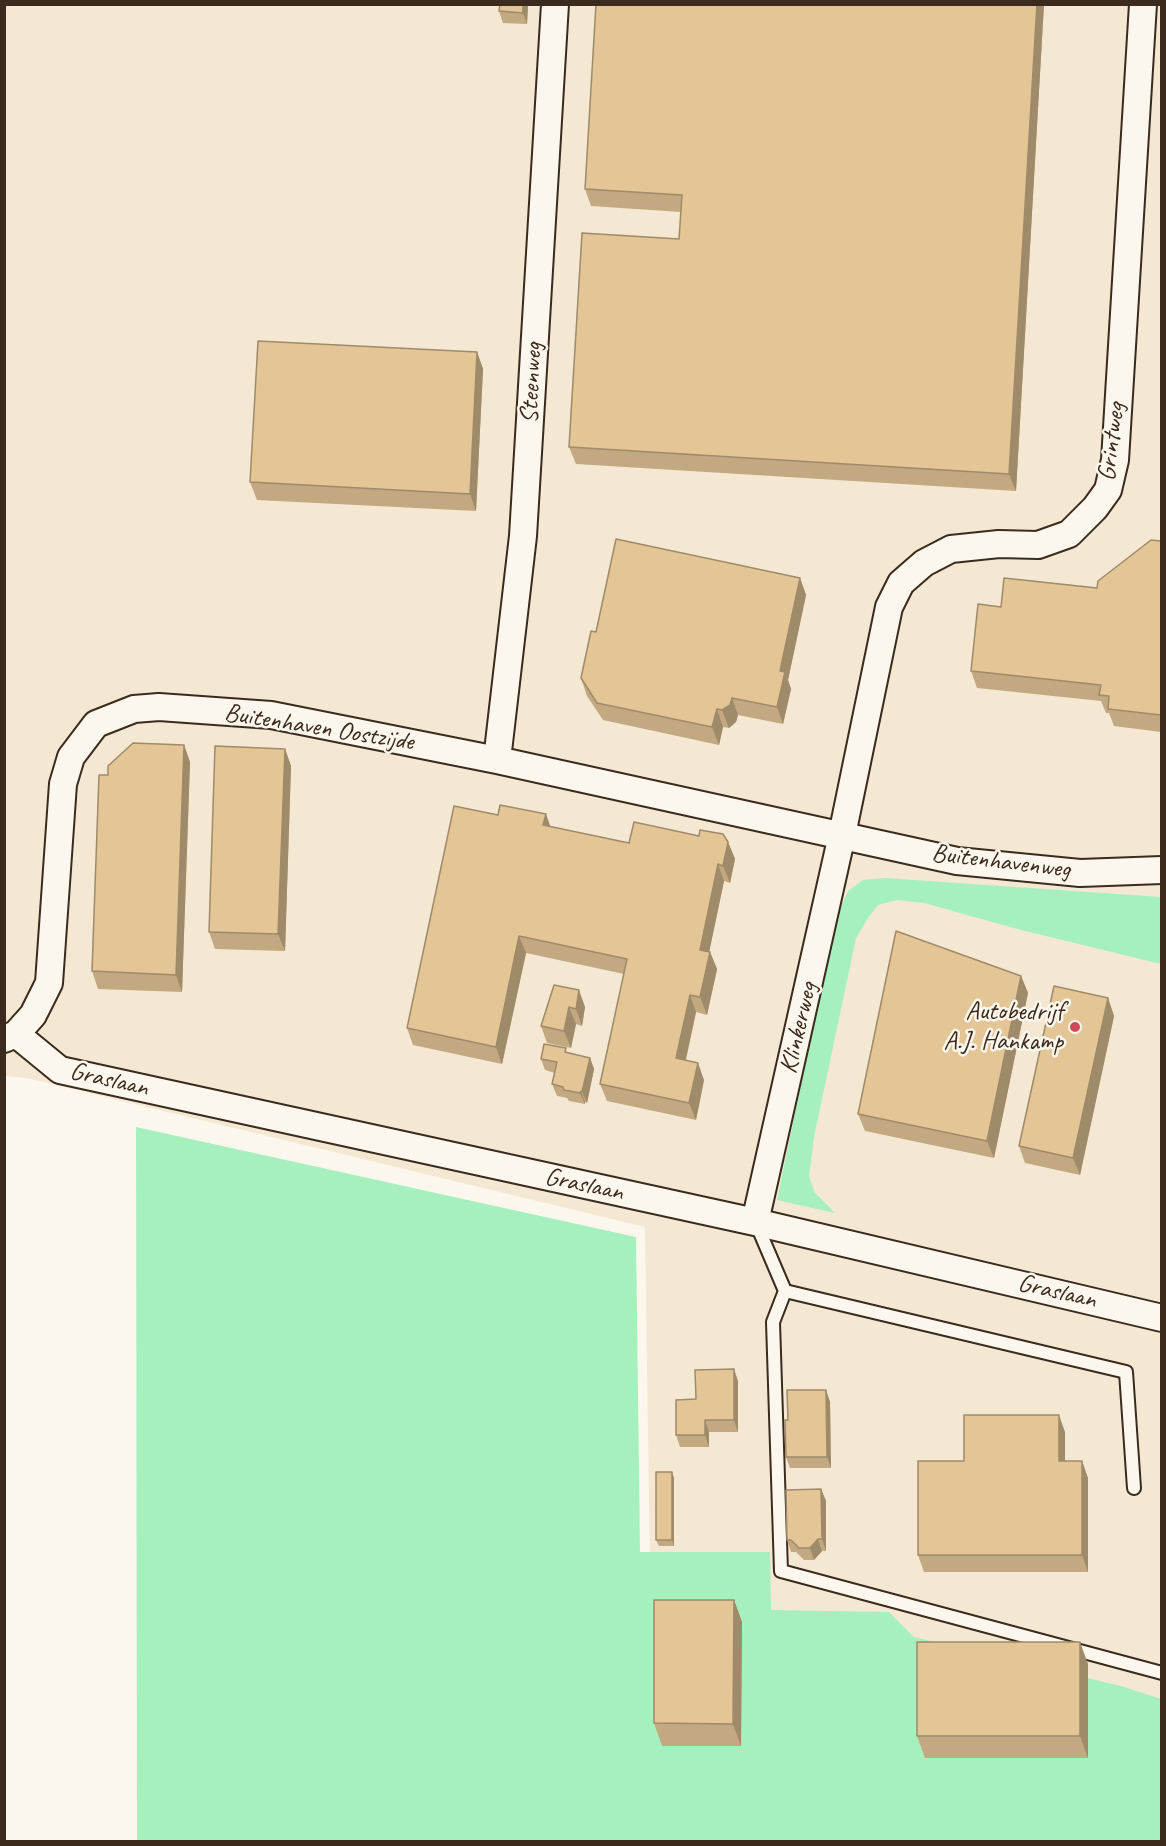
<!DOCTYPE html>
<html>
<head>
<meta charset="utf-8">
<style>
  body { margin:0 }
  #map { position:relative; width:1166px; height:1846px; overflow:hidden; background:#fbf7ec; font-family:Caveat,sans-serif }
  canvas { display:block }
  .frame { position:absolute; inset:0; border:6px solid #3b2a1e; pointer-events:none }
</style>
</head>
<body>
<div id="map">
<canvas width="1166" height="1846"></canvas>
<div class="frame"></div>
</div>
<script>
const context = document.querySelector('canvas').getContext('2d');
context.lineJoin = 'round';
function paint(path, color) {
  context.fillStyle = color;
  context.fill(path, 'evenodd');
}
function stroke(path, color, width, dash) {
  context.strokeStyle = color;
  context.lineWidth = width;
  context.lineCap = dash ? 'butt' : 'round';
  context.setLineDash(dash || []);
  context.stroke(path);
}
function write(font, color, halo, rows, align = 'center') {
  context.font = font + ' Caveat,sans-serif';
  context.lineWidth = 5;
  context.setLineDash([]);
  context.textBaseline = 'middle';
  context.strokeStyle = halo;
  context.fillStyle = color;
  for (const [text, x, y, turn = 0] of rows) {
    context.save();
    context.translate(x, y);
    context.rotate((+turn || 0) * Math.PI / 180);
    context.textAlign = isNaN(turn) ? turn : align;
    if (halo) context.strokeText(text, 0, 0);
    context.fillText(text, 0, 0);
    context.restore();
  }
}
paint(new Path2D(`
  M4 5H1161V1772L652 1701 645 1227 27 1078 5 1076Z`), '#f4e8d2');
paint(new Path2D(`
  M885 878 1161 897V964L1021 930 924 903 897 900 878 905 868 918 856 938 814 1137 809 1177 815 1193 835 1213 777 1200 823 977 840 909 848 891 863 880Z
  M136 1127 636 1237 640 1552H770L771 1610 889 1612 914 1637 1121 1686 1161 1699V1841H137Z`), '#a6f0be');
const lane = new Path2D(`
  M756 1223 785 1291 1126 1372 1134 1488
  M785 1291 773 1322 781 1571 1162 1673`);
const street = new Path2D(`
  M497 760 523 536 555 4
  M16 1034 60 1070 755 1222 1162 1318
  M4 1039 16 1034 33 1015 49 983 63 784 71 757 96 724 134 709 159 707 271 715 497 760 957 861 1080 873 1162 870
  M755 1222 842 835 889 607 901 583 924 563 951 549 999 544 1038 545 1069 534 1095 508 1108 490 1115 460 1143 4`);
stroke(lane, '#3b2a1e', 16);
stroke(street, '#3b2a1e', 30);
stroke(lane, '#fbf7ec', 12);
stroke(street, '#fbf7ec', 26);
paint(new Path2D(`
  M500 4H528L527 24 503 23 499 11Z
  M596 4H1044L1016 491 576 464 569 447 679 239 681 212 591 206 585 189Z
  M477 352 483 369 476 511 257 500 250 482Z
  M1161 541V732L1114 726 1109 713H1106L1101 701 977 688 971 671 1001 607 1097 588Z
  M800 578 806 595 788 680 791 689 783 724 738 715 736 722 729 728 723 727 719 745 603 720 587 696 581 678 596 632Z
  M184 745 190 762 182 992 98 989 92 971 108 775Z
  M285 749 291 766 285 951 215 949 209 932Z
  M498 815 629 843 728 842 735 859 730 883 724 881 709 952H710L717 969 707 1015 696 1012 686 1060 704 1080 696 1120 607 1101 600 1084 624 974 526 953 502 1064 413 1045 407 1028Z
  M1021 976 1028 993 994 1158 865 1131 858 1114Z
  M554 985 585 1007 582 1026 576 1024 571 1048 547 1043 541 1026Z
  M1108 998 1114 1016 1080 1175 1025 1163 1019 1146Z
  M568 1053 590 1058 594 1069 587 1103 585 1102V1104L569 1101 567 1098 557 1096 552 1084 555 1073 545 1070 541 1059Z
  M738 1381V1432H709V1447H680L676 1435 696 1399Z
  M826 1390 830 1402 831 1468H790L786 1457 788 1420Z
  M1065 1432V1461H1082L1088 1478V1572H924L918 1555 964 1461Z
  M674 1478V1546H659L656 1540Z
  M821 1489 826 1501V1551H822L814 1560H804L796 1552H791L787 1540Z
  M734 1600 742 1622 741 1746H662L654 1723Z
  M1088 1664V1758H925L917 1736Z`), '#c3a981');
paint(new Path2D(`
  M523 4H528L527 24 523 13Z
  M1037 4H1044L1016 491 1009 474Z
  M477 352 483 369 476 511 470 494Z
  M800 578 806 595 788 680 791 689 783 724 777 707 780 671Z
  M732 698 738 715 736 722 729 728 722 710Z
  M717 709 723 727 719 745 712 727Z
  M184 745 190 762 182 992 176 975Z
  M285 749 291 766 285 951 278 934Z
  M546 814 552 831 543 825Z
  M728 842 735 859 730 883 723 866Z
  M718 864 724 881 706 967 700 950Z
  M519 936 526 953 502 1064 496 1047Z
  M710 952 717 969 707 1015 700 997Z
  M1021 976 1028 993 994 1158 987 1141Z
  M579 990 585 1007 582 1026 576 1009Z
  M690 995 696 1012 682 1076 676 1058Z
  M1108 998 1114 1016 1080 1175 1073 1158Z
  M569 1007 576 1024 571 1048 564 1031Z
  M590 1058 594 1069 587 1103 582 1092Z
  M698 1063 704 1080 696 1120 689 1103Z
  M581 1091 585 1102V1104L580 1093Z
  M734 1369 738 1381V1432L734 1420Z
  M826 1390 830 1402 831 1468 827 1457Z
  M1059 1415 1065 1432V1478L1059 1461Z
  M705 1420 709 1432V1447L705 1435Z
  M1082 1461 1088 1478V1572L1082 1555Z
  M672 1472 674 1478V1546L672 1540Z
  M821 1489 826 1501V1551L822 1539Z
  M818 1539 822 1551 814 1560 810 1548Z
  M734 1600 742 1622 741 1746 733 1724Z
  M1080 1642 1088 1664V1758L1080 1736Z`), '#9f8a69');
const building = new Path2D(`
  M500 4H523V13L499 11Z
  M596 4H1037L1009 474 569 447 582 233 679 239 682 195 585 189Z
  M258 341 477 352 470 494 250 482Z
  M616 539 800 578 780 671 785 672 777 707 732 698 730 705 722 710 717 709 712 727 597 703 581 678 591 631 596 632Z
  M1151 540 1161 541V715L1108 709 1109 696 1099 695 1101 685 971 671 978 604 1001 607 1004 578 1097 588 1098 581Z
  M133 743 184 745 176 975 92 971 99 775H108V766Z
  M215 746 285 749 278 934 209 932Z
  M500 805 546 814 543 825 629 843 634 822 699 836 700 830 723 834 728 842 723 866 718 864 700 950 710 952 700 997 690 995 676 1058 698 1063 689 1103 600 1084 627 959 519 936 496 1047 407 1028 454 806 498 815Z
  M896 931 1021 976 987 1141 858 1114Z
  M554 985 579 990 576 1009 569 1007 564 1031 541 1026Z
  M1054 986 1108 998 1073 1158 1019 1146Z
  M544 1044 566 1048 565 1052 590 1058 582 1092 581 1091 580 1093 564 1090 563 1087 552 1084 557 1062 541 1059Z
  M734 1369V1420H705V1435H676V1400L696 1399 695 1370Z
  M787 1390H826L827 1457H786L785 1420H788Z
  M964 1415H1059V1461H1082V1555H918V1461H964Z
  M656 1472H672V1540H656Z
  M821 1489 822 1539H818L810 1548H799L791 1540H787L786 1490Z
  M654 1600H734L733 1724 654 1723Z
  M917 1642H1080V1736H917Z`);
paint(building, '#e3c596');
stroke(building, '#9f8a69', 1.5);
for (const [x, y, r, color] of [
  [1075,1027,6,"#d1495b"]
]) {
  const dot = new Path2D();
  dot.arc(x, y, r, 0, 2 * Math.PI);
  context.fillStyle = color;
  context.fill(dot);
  stroke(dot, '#fbf7ec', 2);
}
write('26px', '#3b2a1e', '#fbf7ec', [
  ["Steenweg",532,383,-87],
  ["Grintweg",1112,442,-83],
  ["Buitenhaven Oostzijde",319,728,9],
  ["Buitenhavenweg",1001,862,7],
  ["Klinkerweg",799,1028,-77],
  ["Graslaan",109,1080,13],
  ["Graslaan",584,1185,12],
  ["Graslaan",1057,1292,13]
]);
write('26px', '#3b2a1e', '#fbf7ec', [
  ["Autobedrijf",1063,1012],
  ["A.J. Hankamp",1063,1042]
], 'right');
</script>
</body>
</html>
